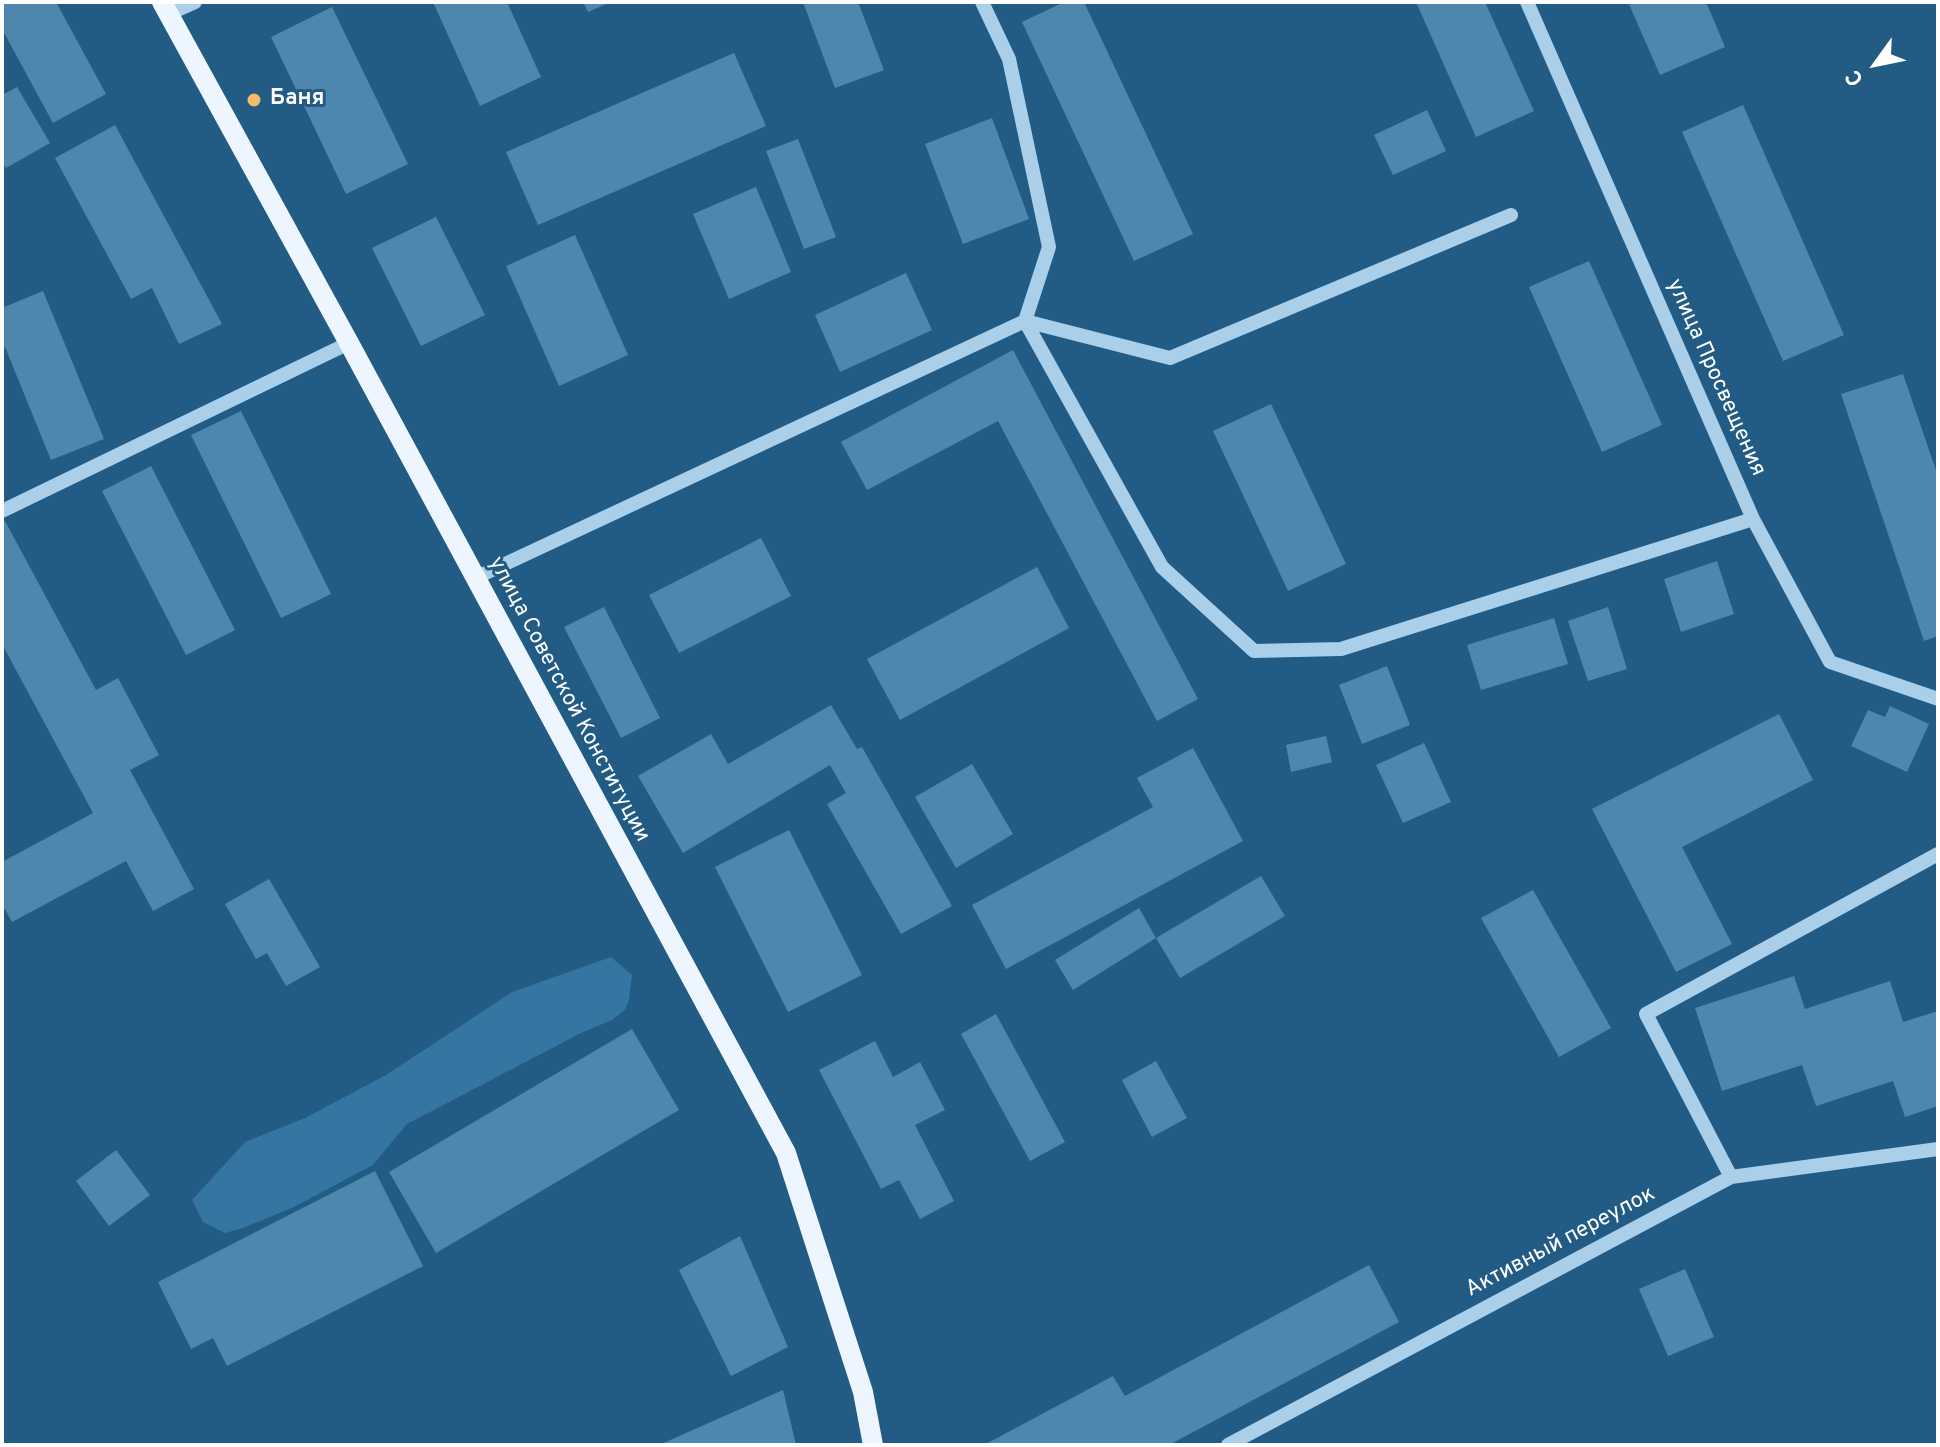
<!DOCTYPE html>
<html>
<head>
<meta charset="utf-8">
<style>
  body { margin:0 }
  #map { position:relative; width:1940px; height:1447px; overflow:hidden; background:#225b84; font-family:Overpass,sans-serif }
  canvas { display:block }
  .frame { position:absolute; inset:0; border:4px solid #fff; pointer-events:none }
  .north { position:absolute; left:1836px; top:24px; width:80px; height:80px; -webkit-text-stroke:6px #225b84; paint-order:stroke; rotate:237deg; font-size:22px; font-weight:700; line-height:32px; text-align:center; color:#fff }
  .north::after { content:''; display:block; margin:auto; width:28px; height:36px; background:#fff; clip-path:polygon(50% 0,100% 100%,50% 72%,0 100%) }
</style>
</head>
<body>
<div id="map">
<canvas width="1940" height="1447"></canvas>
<div class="frame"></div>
<div class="north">С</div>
</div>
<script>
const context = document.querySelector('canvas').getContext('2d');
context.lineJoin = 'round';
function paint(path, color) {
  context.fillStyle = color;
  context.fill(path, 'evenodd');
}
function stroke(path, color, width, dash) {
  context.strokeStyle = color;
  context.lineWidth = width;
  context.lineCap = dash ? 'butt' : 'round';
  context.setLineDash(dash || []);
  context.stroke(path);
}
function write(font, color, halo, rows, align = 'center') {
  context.font = font + ' Overpass,sans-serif';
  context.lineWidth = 6;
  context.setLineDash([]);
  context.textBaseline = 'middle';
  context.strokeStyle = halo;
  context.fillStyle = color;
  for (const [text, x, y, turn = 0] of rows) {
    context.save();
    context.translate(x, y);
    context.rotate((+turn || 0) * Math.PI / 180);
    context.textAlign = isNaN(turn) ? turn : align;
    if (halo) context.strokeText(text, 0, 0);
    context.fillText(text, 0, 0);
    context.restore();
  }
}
paint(new Path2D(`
  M611 957 632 975 629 1000 625 1010 612 1020 581 1033 407 1124 373 1165 294 1207 243 1228 225 1233 203 1222 192 1200 245 1142 305 1118 386 1075 512 992Z`), '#3575a1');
paint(new Path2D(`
  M2 2H56L106 94 53 123 2 29Z
  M433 2H507L541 77 480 106Z
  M583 2H611L588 12Z
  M803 2H858L884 70 835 88Z
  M1064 2H1084L1193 234 1134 261 1022 22Z
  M1416 2H1485L1534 111 1476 137Z
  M1628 2H1706L1725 47 1660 75Z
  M332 7 408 164 346 194 271 37Z
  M734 53 766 126 538 225 506 152Z
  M17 87 50 143 6 168 2 161V95Z
  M1743 105 1844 335 1783 361 1682 132Z
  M1427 110 1446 151 1393 175 1374 135Z
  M992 118 1029 219 963 244 925 144Z
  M115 125 222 324 179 344 152 288 131 299 55 158Z
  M798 139 836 237 804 249 766 151Z
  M756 187 791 272 729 299 693 214Z
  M436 217 485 315 421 346 372 248Z
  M575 235 628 355 559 386 506 266Z
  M1589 261 1662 425 1602 452 1529 287Z
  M906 273 932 330 840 372 815 315Z
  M43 291 104 439 51 460 5 347 2 348V308Z
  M1013 350 1198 699 1157 721 998 421 867 490 841 442Z
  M1903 374 1938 476V636L1924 641 1841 394Z
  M1271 404 1346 564 1288 591 1213 431Z
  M241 411 331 594 281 618 191 435Z
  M151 466 235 630 186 655 102 491Z
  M5 521 96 690 118 678 159 755 130 770 194 889 153 911 126 861 12 922 2 904V862L93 813 2 644V523Z
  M761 538 791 596 679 653 649 595Z
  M1717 561 1734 614 1681 632 1664 579Z
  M1037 567 1069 628 900 720 867 659Z
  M604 607 660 718 621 738 564 627Z
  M1608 607 1627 669 1588 681 1568 621Z
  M1554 618 1568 664 1481 690 1467 645Z
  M1387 666 1410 725 1362 744 1339 685Z
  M831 705 857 749 862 747 952 906 901 934 827 804 846 793 830 765 683 853 638 776 711 734 728 764Z
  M1890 706 1929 724 1907 772 1851 746 1868 710 1885 717Z
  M1779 714 1813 780 1682 847 1732 944 1676 972 1592 809Z
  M1326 736 1332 762 1291 772 1286 745Z
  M1424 743 1451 802 1403 823 1376 765Z
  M1193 748 1243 841 1006 969 972 905 1153 807 1137 778Z
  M972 764 1013 834 956 868 915 797Z
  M789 830 862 975 788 1012 715 867Z
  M1261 876 1285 916 1180 978 1156 938Z
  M269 879 320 967 286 986 267 953 256 959 225 904Z
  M1533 890 1611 1028 1559 1057 1481 918Z
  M1139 908 1156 938 1073 990 1055 960Z
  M1794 976 1805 1009 1890 981 1903 1022 1938 1011V1106L1905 1117 1893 1081 1816 1106 1802 1065 1722 1091 1695 1008Z
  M996 1014 1065 1142 1030 1161 961 1034Z
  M632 1029 679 1110 436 1253 389 1172Z
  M875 1041 893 1077 920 1062 945 1110 915 1125 954 1201 920 1219 899 1180 881 1189 819 1070Z
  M1156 1061 1187 1118 1152 1137 1122 1080Z
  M116 1150 150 1195 109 1226 76 1181Z
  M375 1171 423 1266 227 1366 213 1338 191 1349 158 1282Z
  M740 1236 788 1347 731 1376 679 1270Z
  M1369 1265 1399 1322 1169 1445H984L1113 1376 1125 1396Z
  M1685 1269 1714 1337 1668 1356 1639 1289Z
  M783 1390 796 1445H659Z`), '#4e87ae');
stroke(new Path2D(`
  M982 2 1009 59 1049 247 1025 321 1162 567 1254 651 1341 649 1753 519
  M1527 2 1753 519 1830 662 1938 699
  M168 14 195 2
  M2 511 349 343
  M475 578 1025 321 1170 358 1511 215
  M1731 1177 1646 1014 1938 854
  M1228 1445 1731 1177 1938 1149`), '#aacfe9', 14);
stroke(new Path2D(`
  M162 2 349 343 786 1153 863 1392 873 1445`), '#edf6fe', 20);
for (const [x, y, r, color] of [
  [254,100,8,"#f5ba6c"]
]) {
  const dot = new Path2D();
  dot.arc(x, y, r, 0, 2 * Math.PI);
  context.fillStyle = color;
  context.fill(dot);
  stroke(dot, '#225b84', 3);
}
write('bold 22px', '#fff', '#225b84', [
  ["Баня",270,100]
], 'left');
write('22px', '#fff', '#225b84', [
  ["улица Просвещения",1715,378,66],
  ["улица Советской Конституции",568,700,62],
  ["Активный переулок",1561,1243,-28]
]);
</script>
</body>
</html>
